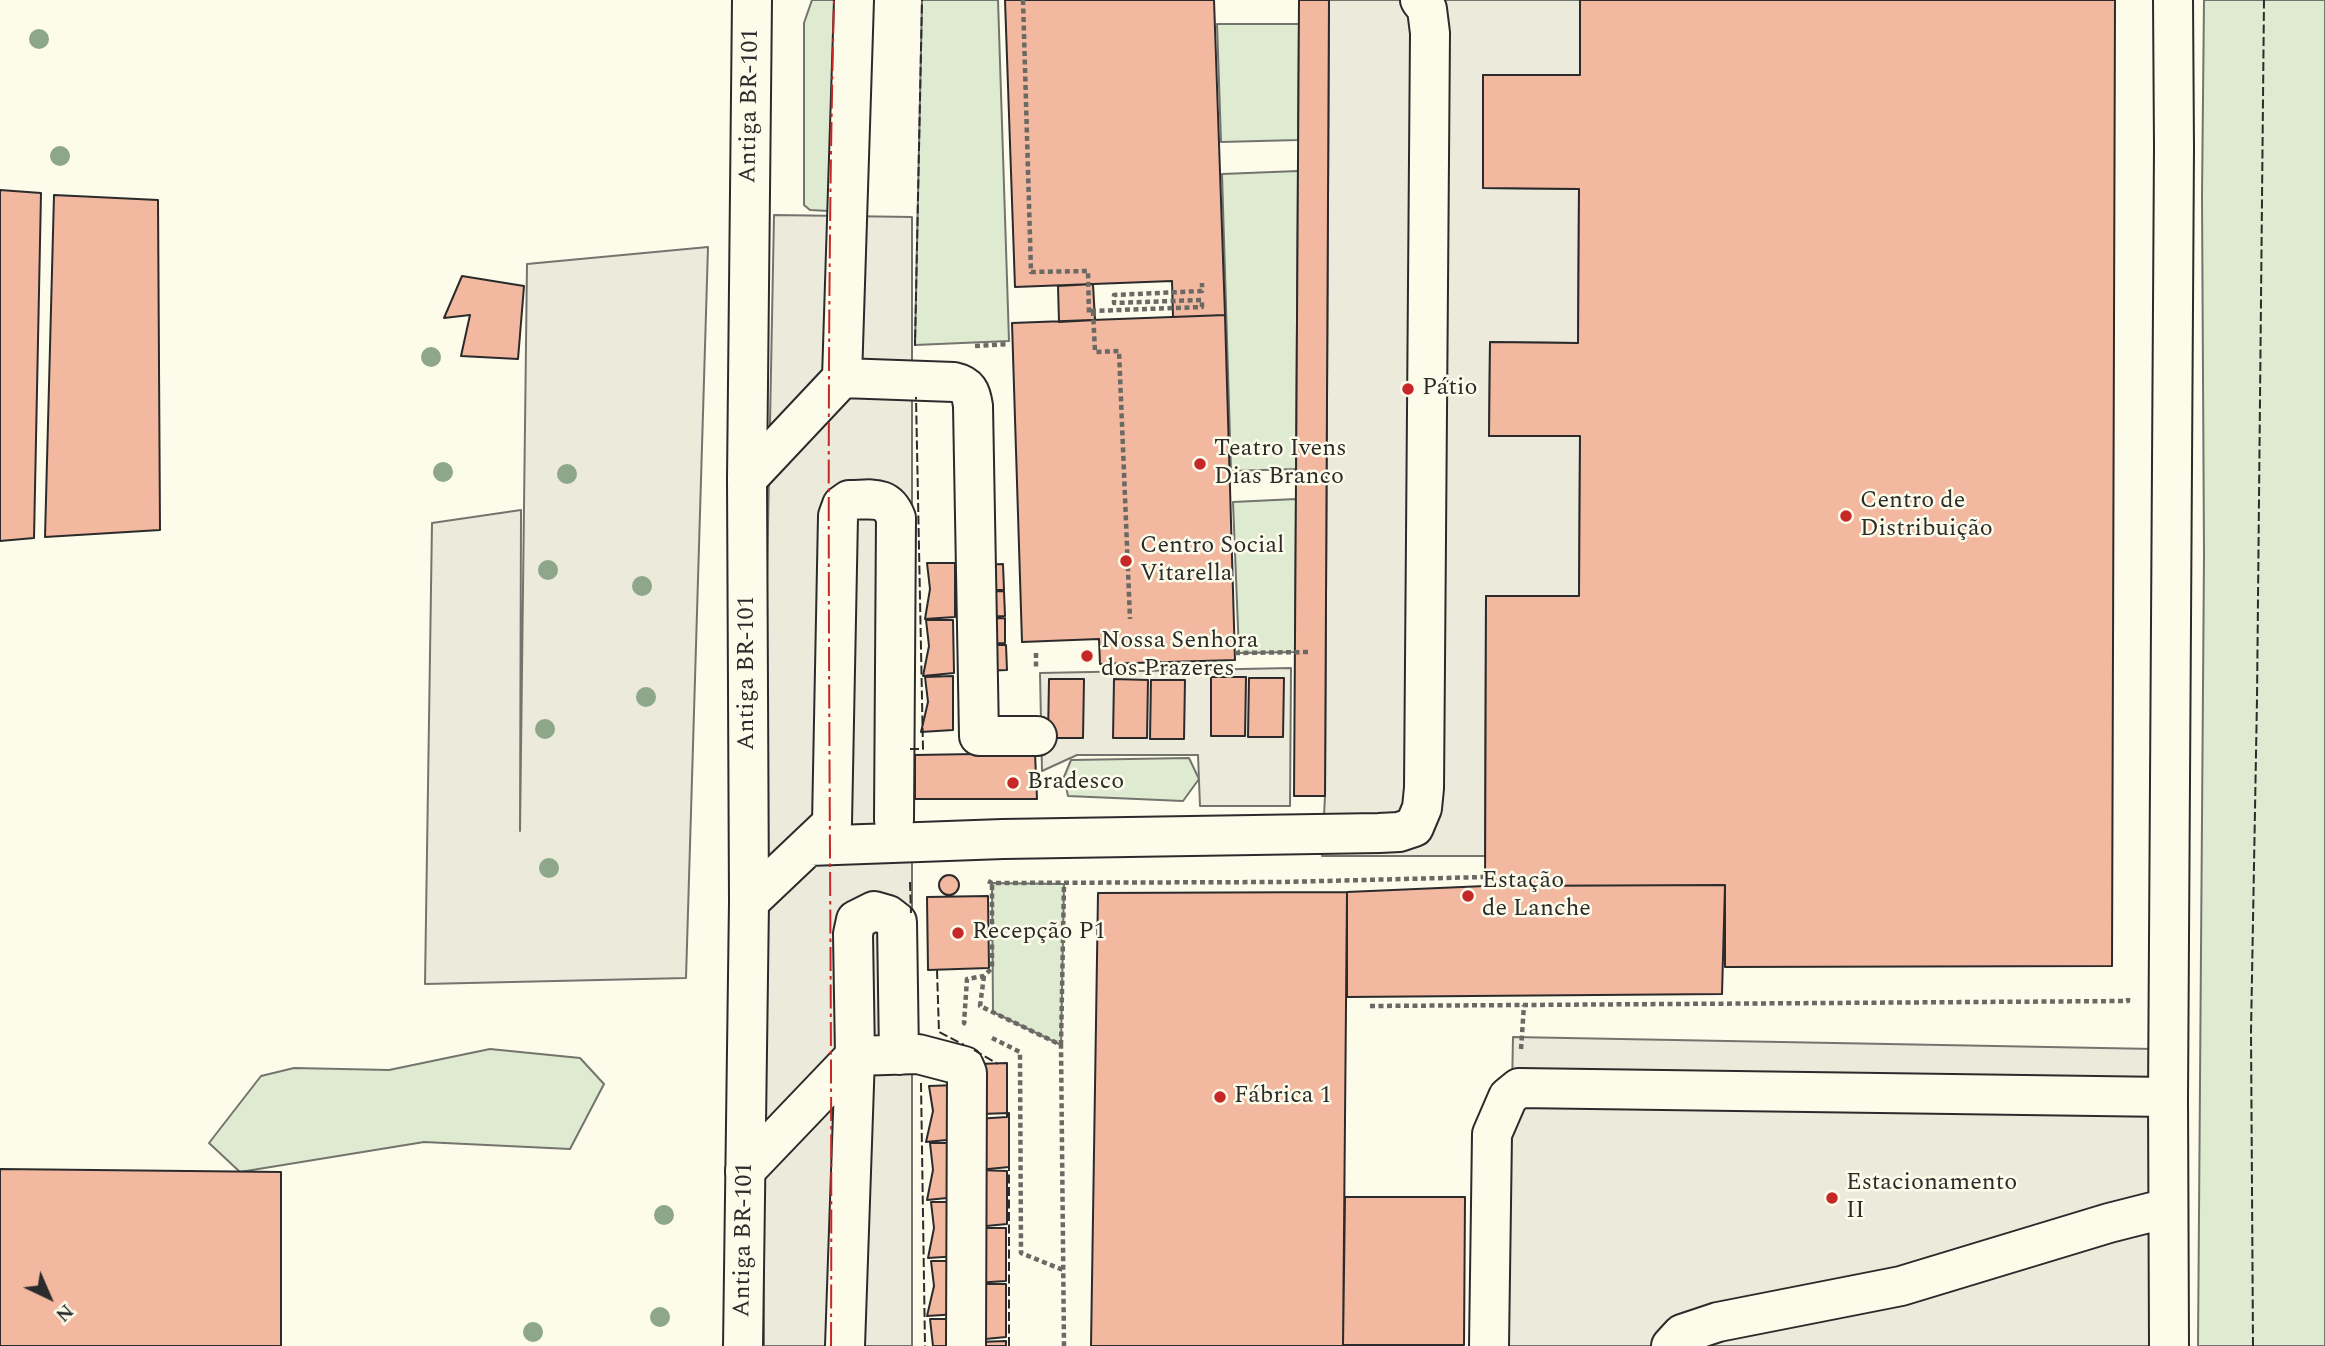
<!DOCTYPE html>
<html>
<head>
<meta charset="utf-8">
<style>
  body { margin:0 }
  #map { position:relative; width:2325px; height:1346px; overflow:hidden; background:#fdfbea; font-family:Spectral,serif }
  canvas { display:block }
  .north { position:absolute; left:14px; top:1262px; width:70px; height:70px; -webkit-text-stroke:5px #fdfbea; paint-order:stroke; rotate:136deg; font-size:19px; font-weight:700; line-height:28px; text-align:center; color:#2b2b2b }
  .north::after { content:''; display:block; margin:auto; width:24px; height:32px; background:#2b2b2b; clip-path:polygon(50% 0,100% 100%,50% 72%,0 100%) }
</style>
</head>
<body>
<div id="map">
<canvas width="2325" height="1346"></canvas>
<div class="north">N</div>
</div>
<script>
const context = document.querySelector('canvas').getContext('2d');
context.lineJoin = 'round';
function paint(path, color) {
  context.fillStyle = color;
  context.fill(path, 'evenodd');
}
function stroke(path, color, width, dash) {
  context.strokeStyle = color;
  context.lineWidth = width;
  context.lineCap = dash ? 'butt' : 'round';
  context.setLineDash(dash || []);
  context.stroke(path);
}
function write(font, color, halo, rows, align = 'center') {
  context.font = font + ' Spectral,serif';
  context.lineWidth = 5;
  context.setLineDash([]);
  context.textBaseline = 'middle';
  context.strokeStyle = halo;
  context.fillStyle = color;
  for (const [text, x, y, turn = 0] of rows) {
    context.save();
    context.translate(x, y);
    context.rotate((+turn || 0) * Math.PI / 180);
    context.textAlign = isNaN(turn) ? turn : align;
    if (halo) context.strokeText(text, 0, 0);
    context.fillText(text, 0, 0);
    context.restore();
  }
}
const green = new Path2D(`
  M812 0H845L829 211 810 210 804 205V23Z
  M922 0H998L1009 341 915 345Z
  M2204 0H2325V1346H2198L2204 555 2202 196Z
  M1217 24H1299L1298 140 1221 142Z
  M1298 171 1296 469 1231 471 1222 174Z
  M1296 499 1295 652 1239 653 1233 502Z
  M1189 758 1199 779 1183 801 1068 796 1064 777 1071 760Z
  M992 883 1064 884 1061 1045 993 1012Z
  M490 1049 580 1058 604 1084 570 1149 424 1142 240 1172 209 1143 261 1076 294 1068 389 1070Z`);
paint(green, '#deebd1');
stroke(green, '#74746e', 2);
const parking = new Path2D(`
  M1329 0H1580V75H1483V188L1579 189 1578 343 1490 342 1489 436H1580L1579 596H1486L1485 856H1322L1325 796Z
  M774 215 912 217V1346H764L761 890Z
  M708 247 686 978 425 984 432 523 521 510 520 831 527 264Z
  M1291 668 1290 806H1200L1198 755H1077L1042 771 1040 673Z
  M1513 1037 2155 1049 2152 1346H1507Z`);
paint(parking, '#eceadb');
stroke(parking, '#74746e', 2);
const building = new Path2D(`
  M1005 0H1214L1225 315 1173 317 1172 281 1015 287Z
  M1299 0H1329L1325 796H1294Z
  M1580 0H2115L2112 966 1725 967V885L1485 886 1486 596H1579L1580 436H1489L1490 342 1578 343 1579 189 1483 188V75H1580Z
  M0 190 41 193 34 538 0 541Z
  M54 195 158 200 160 530 45 537Z
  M462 276 524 286 518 359 461 356 470 315 444 318Z
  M1093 284 1095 320 1059 322 1058 286Z
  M1225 315 1235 660 1100 664 1099 639 1022 642 1012 323Z
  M927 563H955V617L925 619 930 589Z
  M1003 564 1004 590H981L980 565Z
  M1004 591 1005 616 982 617 981 592Z
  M1005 618V643L982 644V619Z
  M926 620H953L954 673 923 676 929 646Z
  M983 645H1006L1007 670 983 671Z
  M953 676V730L921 732 928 702 925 677Z
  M1211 677H1246L1245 736H1211Z
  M1249 678H1284L1283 737H1248Z
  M1049 679H1084L1083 738H1048Z
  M1114 679 1148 680 1147 738H1113Z
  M1151 680H1185L1184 739H1150Z
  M1035 753 1037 799H915V755Z
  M939 885a10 10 0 1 1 20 0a10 10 0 1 1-20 0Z
  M1725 885 1722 994 1347 997V892L1485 886Z
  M1347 892 1343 1346H1091L1098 893Z
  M988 896 989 968 928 970 927 897Z
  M1007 1063V1117L976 1119 979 1064Z
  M957 1085V1139L926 1142 933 1111 929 1086Z
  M1009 1113V1167L978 1170 981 1114Z
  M930 1143H957V1197L927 1200 933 1170Z
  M0 1169 281 1172V1346H0Z
  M979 1170 1007 1171V1224L976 1227Z
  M1345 1197H1465L1464 1345H1343Z
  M931 1202H959V1256L928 1258 934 1228Z
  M979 1228H1006V1281L975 1283Z
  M931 1261H958V1314L927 1316 934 1286Z
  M978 1284H1006V1337L975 1340Z
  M930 1319H958V1346H933Z
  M1006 1341V1346H979L978 1342Z`);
paint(building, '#f2b8a0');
stroke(building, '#2b2b2b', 2);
const minor = new Path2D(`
  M842 378 954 382C968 385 971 392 973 406L979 736H1037
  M747 479 842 378 854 0
  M832 823 838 516 842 505 849 500C871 500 887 494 896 518L894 820
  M809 846 1003 839 1379 833 1399 832 1414 827 1422 808 1424 788 1430 33 1427 9 1420 0
  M749 902 828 827
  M745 1171 855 1056 918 1054 964 1066 967 1073 966 1346
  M845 1346 855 1056 853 934 856 920 874 911 888 915 897 922 899 1055
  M1489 1346 1492 1134 1508 1097 1519 1088 2168 1097
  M1671 1346 1682 1334 1718 1322 1901 1286 2109 1223 2168 1208
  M2169 1346 2168 1097 2174 147 2173 0`);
const major = new Path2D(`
  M743 1346 749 902 747 479 752 0`);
stroke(minor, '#2b2b2b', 42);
stroke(major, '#2b2b2b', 42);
stroke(new Path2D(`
  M1023 0 1031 272 1088 271 1089 316
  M1091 311 1202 307V300L1114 303V295L1202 291V283
  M1093 311 1095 352 1119 351 1130 619
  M975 346 1009 344
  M1036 653V669
  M1235 653 1310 652
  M988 881 992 883 1282 882 1485 877
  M984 976 980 1006 1061 1045 1064 1346
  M1370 1006 2128 1001V998
  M966 1024 964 1023 967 979 984 976 992 968V883
  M992 1038 1020 1052 1021 1253 1063 1270
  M1061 1045 1064 884
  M1521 1049 1524 1005`), '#6a6964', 4.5, [5, 3.5]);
stroke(minor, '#fdfbea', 38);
stroke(major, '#fdfbea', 38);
stroke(new Path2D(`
  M915 339V345L922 0
  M910 749H923L916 397
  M910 882 911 913
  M937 970 939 1032 964 1045
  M974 1050 998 1064
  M921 1083 925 1346
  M1009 1162V1346
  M2253 1346 2251 1032 2257 699 2264 0`), '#2b2b2b', 2, [9, 3.5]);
stroke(new Path2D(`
  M831 1346C833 897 823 449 834 0`), '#c62828', 2, [24, 5, 3.5, 5]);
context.fillStyle = '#8ea78a';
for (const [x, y] of [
  [39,39],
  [60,156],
  [431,357],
  [443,472],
  [567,474],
  [548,570],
  [642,586],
  [646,697],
  [545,729],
  [549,868],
  [664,1215],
  [660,1317],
  [533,1332]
]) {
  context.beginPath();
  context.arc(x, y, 10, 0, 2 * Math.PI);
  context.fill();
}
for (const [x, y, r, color] of [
  [1408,389,7,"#c62828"],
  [1200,464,7,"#c62828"],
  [1846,516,7,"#c62828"],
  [1126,561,7,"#c62828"],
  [1087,656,7,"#c62828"],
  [1013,783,7,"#c62828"],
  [1468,896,7,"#c62828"],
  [958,933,7,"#c62828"],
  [1220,1097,7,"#c62828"],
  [1832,1198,7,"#c62828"]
]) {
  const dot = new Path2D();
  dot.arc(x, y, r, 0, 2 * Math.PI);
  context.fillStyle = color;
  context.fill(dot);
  stroke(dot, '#fdfbea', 2.5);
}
write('24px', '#2b2b2b', '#fdfbea', [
  ["Antiga BR-101",751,106,-89],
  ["Antiga BR-101",748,673,-90],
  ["Antiga BR-101",745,1240,-89]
]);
write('24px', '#2b2b2b', '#fdfbea', [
  ["Pátio",1422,389],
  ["Teatro Ivens",1214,450],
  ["Dias Branco",1214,478],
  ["Centro de",1860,502],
  ["Distribuição",1860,530],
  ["Centro Social",1140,547],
  ["Vitarella",1140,575],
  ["Nossa Senhora",1101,642],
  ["dos Prazeres",1101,670],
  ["Bradesco",1027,783],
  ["Estação",1482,882],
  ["de Lanche",1482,910],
  ["Recepção P1",972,933],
  ["Fábrica 1",1234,1097],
  ["Estacionamento",1846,1184],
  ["II",1846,1212]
], 'left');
</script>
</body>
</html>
